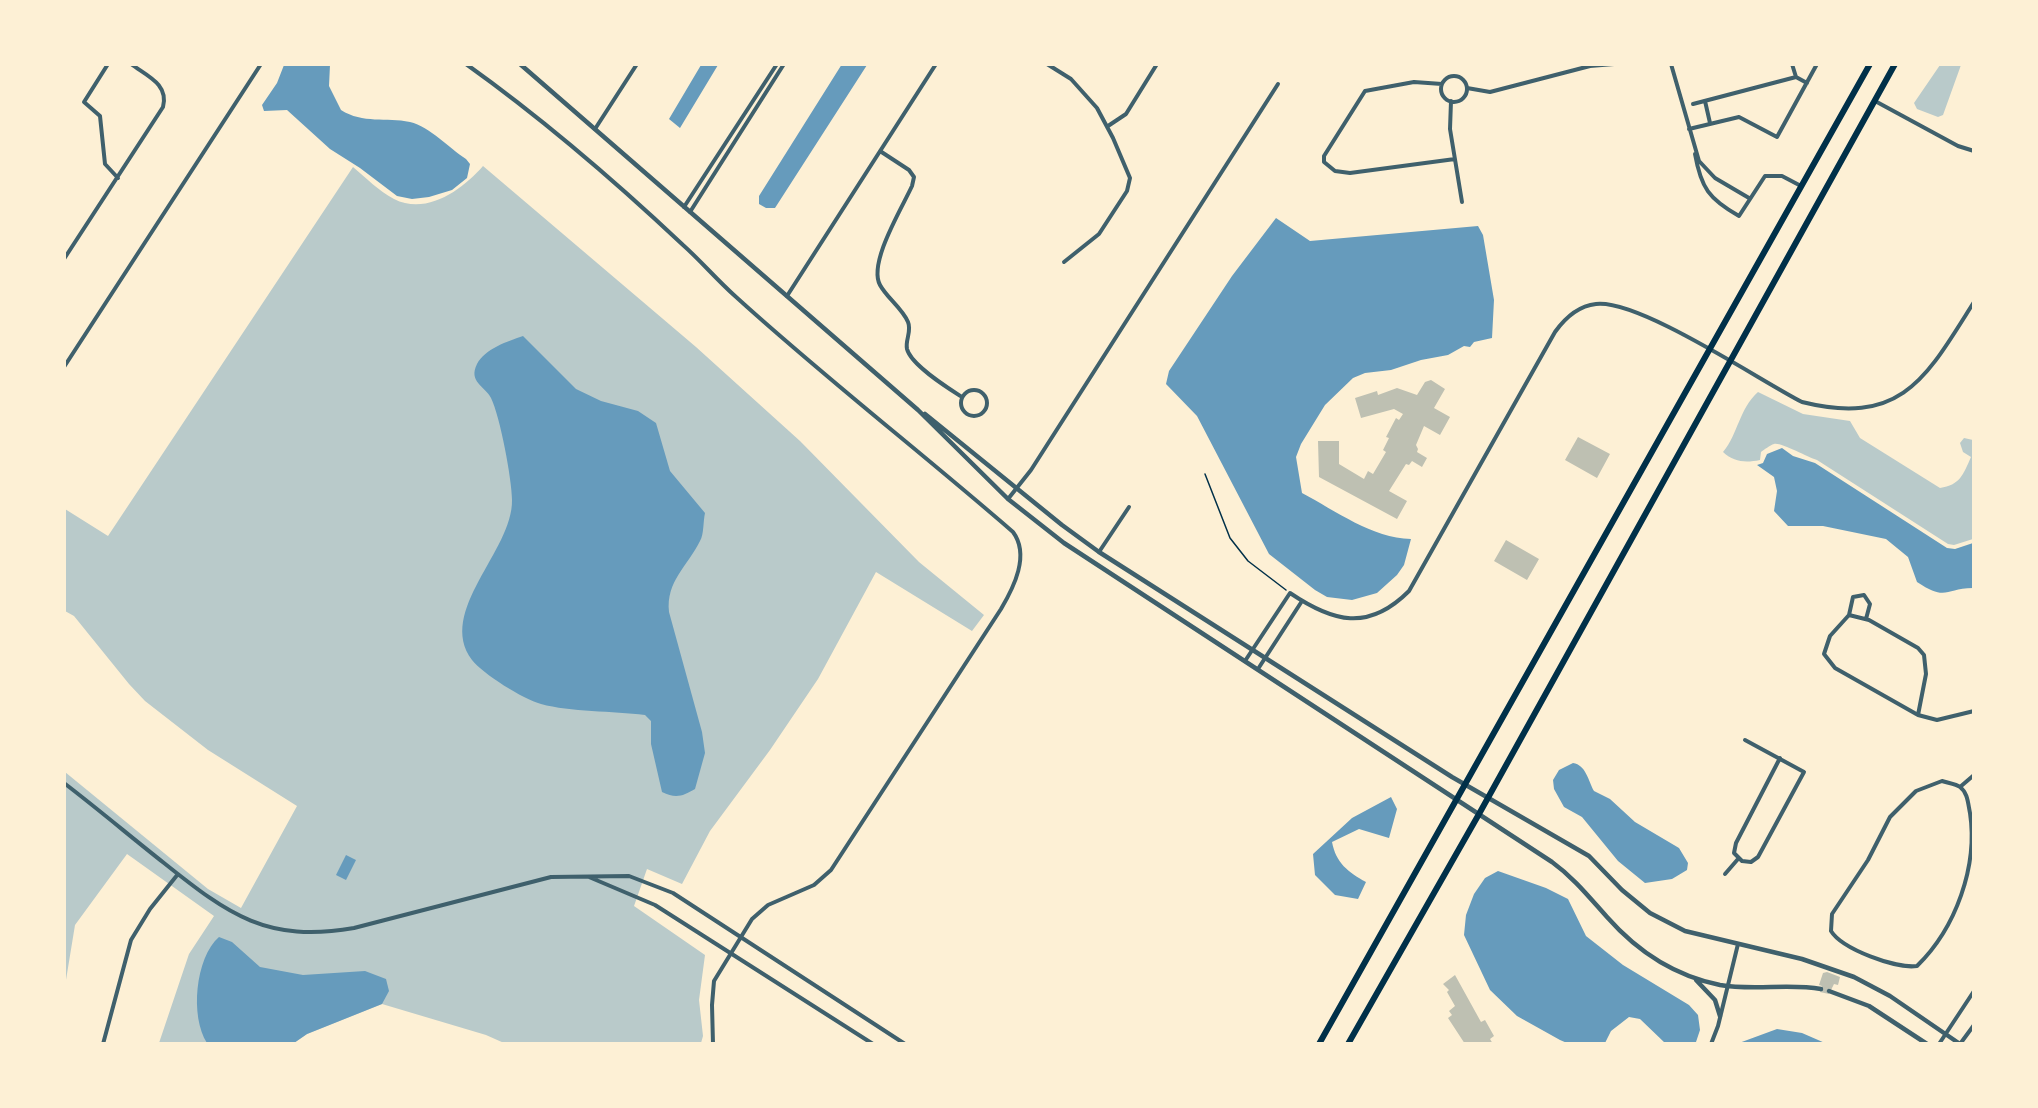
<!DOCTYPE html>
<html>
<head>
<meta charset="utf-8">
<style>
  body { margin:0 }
  #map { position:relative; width:2038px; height:1108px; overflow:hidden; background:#fdf0d5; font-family:Montserrat,sans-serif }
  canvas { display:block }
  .frame { position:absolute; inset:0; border:66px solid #fdf0d5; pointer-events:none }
</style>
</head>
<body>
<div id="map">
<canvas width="2038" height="1108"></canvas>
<div class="frame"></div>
</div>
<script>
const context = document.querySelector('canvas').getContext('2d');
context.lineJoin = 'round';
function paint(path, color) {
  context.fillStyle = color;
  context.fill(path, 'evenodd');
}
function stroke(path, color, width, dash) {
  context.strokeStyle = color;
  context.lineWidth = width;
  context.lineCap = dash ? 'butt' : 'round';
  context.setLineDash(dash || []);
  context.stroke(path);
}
paint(new Path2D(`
  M1940 65H1961L1943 115 1938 117 1917 109 1914 103Z
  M483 166 696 347 800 441 919 562 984 615 972 631 876 572 818 679 770 750 710 831 682 884 647 869 634 906 705 955 699 1000 703 1036 701 1043H504L486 1035 382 1004 307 1034 294 1043H159L189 954 214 916 127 854 75 925 65 986V772L208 889 241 908 297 806 208 750 145 701 129 684 74 616 65 611V509L108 536 353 167C366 178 379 191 394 199 427 216 463 189 483 166Z
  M1758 392 1803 414 1850 421 1860 438 1940 488C1960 485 1963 475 1971 457L1963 452 1960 443 1964 438 1973 440V539L1954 545 1948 544 1817 460C1807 457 1781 442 1774 444 1770 445 1764 450 1761 452L1760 460C1745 463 1734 462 1723 452 1738 434 1739 409 1758 392Z`), '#b9caca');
paint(new Path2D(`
  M842 64 867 65 775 208H766L759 204V196Z
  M284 65H330L329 86 341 110C363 124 386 117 410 122 430 127 449 148 466 159L470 164 467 178 452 190 429 197 412 199 397 196 360 168 330 149 287 110 264 111 262 105 277 83Z
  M701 65H718L680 128 669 119Z
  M1276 218 1310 241 1478 226 1483 235 1494 300 1492 338 1474 342 1470 347 1464 346 1448 355 1421 360 1391 370 1365 373 1353 378 1325 405 1301 444 1296 457 1302 493C1336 511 1372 538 1411 539L1404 565 1397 575 1377 593 1352 600 1327 597 1315 590 1269 554 1197 416 1166 384 1169 371 1232 276Z
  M523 336 576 389 601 401 638 411 656 423 670 471 705 513C703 522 704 534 700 541 687 567 666 581 669 612L702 732 705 753 695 789C683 796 676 799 662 792L651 744V721L645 715C613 711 570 712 541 704 523 699 483 674 472 660 436 611 513 551 512 500 512 480 500 416 491 398 485 386 468 382 477 364 485 349 508 341 523 336Z
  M1782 448 1793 456 1815 463 1947 548 1955 549 1973 543V588C1945 588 1947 602 1917 582L1908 557 1886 539 1823 526H1788L1774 511 1777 491 1774 477 1757 465 1763 463 1767 454Z
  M1573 763C1586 765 1588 780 1594 791L1610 799 1635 822 1679 848 1688 863 1687 870 1672 879 1645 883 1618 861 1582 817 1564 807 1554 789 1553 780 1559 770Z
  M1391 797 1397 809 1389 838 1359 829 1332 842C1336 863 1348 872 1366 882L1358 899 1335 895 1315 875 1313 854 1352 818Z
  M346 855 356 860 346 880 336 875Z
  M1498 871 1546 888 1568 899 1586 936 1623 965 1689 1005 1698 1015 1700 1030 1696 1042 1665 1043 1640 1019 1629 1017 1611 1031 1605 1043H1567L1560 1040 1517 1016 1490 990 1464 935 1466 915 1474 894 1485 878Z
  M219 937 232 942 260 967 303 975 365 971 386 979 389 991 382 1004 307 1034 294 1043H207C190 1017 195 958 219 937Z
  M1777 1029 1802 1033 1825 1043H1739Z`), '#669bbc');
paint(new Path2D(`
  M1431 380 1445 389 1434 408 1450 417 1440 435 1424 426 1416 445 1418 449 1417 452 1427 458 1422 467 1412 461 1409 465 1406 464 1389 491 1407 501 1397 519 1319 477 1318 441H1339V464L1364 479 1368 471 1373 474 1386 452 1383 450 1389 438 1386 437 1396 418 1399 420 1403 414 1394 409 1361 418 1355 398 1377 391 1378 395 1397 388 1417 395 1425 382Z
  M1578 437 1610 454 1597 478 1565 460Z
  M1506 540 1539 559 1527 580 1494 561Z
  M1827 972 1840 977 1838 985 1834 984 1829 994 1820 992 1822 986 1819 985 1823 973Z
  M1455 975 1481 1022 1485 1020 1494 1036 1490 1039 1493 1044H1465L1448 1018 1452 1015 1449 1011 1455 1006 1447 992 1449 990 1443 984Z`), '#bec0b2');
stroke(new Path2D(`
  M1205 474 1230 538 1248 561 1286 590`), '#003049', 1.5);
stroke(new Path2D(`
  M108 64 84 102 100 116 105 164 118 178
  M466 64C543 119 615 181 683 245 701 261 717 280 735 296 825 378 921 452 1013 532 1030 555 1014 587 1001 609L831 870 814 885 768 905 752 919 714 981 712 1005 713 1044
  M1047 64 1071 79 1097 108 1113 138 1130 178 1127 191 1099 234 1064 262
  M1671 64 1699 161 1715 178 1749 198
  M1792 64 1796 77 1807 83
  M1441 89a13 13 0 1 1 26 0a13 13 0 1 1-26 0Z
  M1442 84 1414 82 1365 91 1324 156V162L1335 171 1350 173 1455 159
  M1467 88 1490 92 1590 66 1614 64
  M1451 101 1450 129 1462 202
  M1705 101 1710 123
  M1875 101 1958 146 1974 151
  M1693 104 1796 77
  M1108 126 1126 114 1157 64
  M595 129 637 64
  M1689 129 1739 117 1777 137 1817 64
  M880 151 909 170 914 177 912 186C902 208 868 263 880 285 887 298 902 308 908 322 912 331 905 340 907 349 911 365 948 388 962 397
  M1695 154C1701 188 1709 199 1739 216L1765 176H1782L1801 186
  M684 207 777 64
  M690 212 784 64
  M64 259 163 107C169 84 147 76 131 64
  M787 296 936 64
  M64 367 261 64
  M961 403a13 13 0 1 1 26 0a13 13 0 1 1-26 0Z
  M1008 499 1031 470 1278 84
  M1099 552 1129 507
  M1849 615 1869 620 1918 648 1924 655 1926 674 1918 715
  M1866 619 1870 604 1864 595 1853 597 1849 615 1830 636 1824 654 1835 668 1918 715 1937 720 1974 711
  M1245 661 1290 593C1333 622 1368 632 1409 591L1555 332C1565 318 1578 306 1596 304 1639 299 1759 380 1802 402 1903 427 1927 376 1974 302
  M1258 669 1302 601
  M1745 740 1804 772 1758 857 1751 862 1742 861 1734 853 1736 843 1780 758
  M1942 781C1948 783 1956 784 1960 787 1968 793 1968 804 1970 813 1978 866 1956 928 1917 966 1896 969 1842 949 1831 931L1832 914 1868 860 1890 817 1916 791Z
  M64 783C98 809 131 837 164 863 229 915 267 943 354 928L551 877 629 876 673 893 905 1044
  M1960 787 1974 775
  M1725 874 1738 859
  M589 877 655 905 873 1044
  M103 1044 131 940 150 909 178 874
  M1711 1044 1718 1026 1738 944
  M1939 1044 1974 991
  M1960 1044 1974 1025`), '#3f606c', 4);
stroke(new Path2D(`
  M520 64 918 410 1008 499 1064 543 1552 862C1574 878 1589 897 1607 917 1637 951 1675 976 1720 985 1754 991 1788 983 1821 989
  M925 414 1062 525 1099 552 1452 777 1589 856 1622 890 1650 913 1685 931 1802 959 1854 977 1890 996 1960 1044
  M1696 980 1715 1000 1720 1016
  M1829 991 1869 1006 1927 1044`), '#3f606c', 4.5);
stroke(new Path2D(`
  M1319 1044 1870 64
  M1348 1044 1479 814 1895 64`), '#003049', 6);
</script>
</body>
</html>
